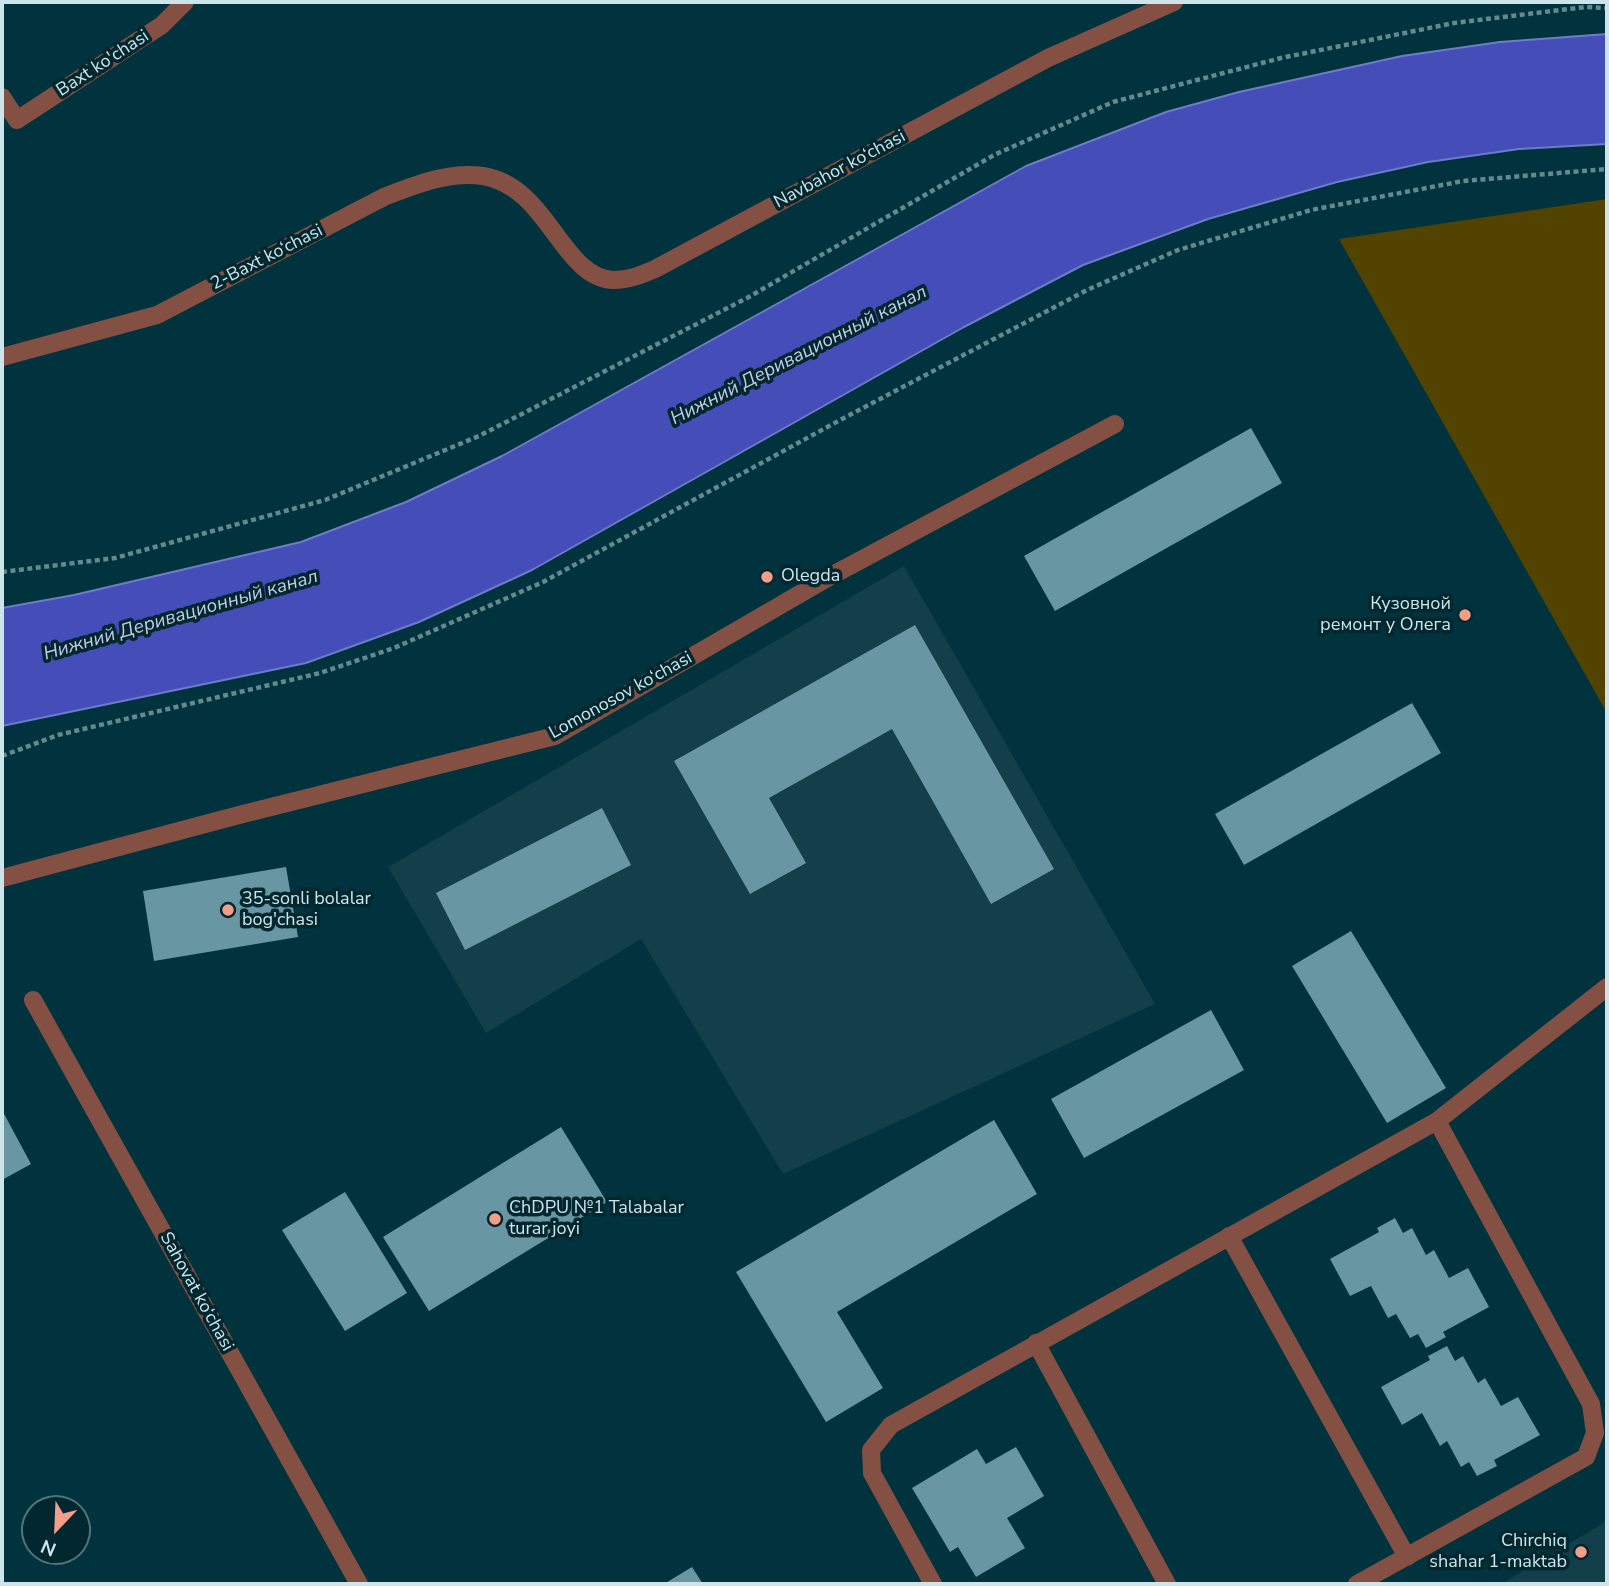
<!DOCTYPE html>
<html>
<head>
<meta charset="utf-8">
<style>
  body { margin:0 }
  #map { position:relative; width:1609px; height:1586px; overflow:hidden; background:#00333d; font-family:"Nunito Sans",sans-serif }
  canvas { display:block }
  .frame { position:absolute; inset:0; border:4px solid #cce4ea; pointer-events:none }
  .north { position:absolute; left:21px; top:1495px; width:70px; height:70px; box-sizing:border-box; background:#02272f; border:2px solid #53737a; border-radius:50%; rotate:203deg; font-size:19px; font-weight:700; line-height:28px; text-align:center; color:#cce4ea }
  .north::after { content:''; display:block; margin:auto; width:24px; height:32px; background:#f49e89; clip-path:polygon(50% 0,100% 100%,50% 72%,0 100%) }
</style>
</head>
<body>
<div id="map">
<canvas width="1609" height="1586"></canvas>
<div class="frame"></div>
<div class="north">N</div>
</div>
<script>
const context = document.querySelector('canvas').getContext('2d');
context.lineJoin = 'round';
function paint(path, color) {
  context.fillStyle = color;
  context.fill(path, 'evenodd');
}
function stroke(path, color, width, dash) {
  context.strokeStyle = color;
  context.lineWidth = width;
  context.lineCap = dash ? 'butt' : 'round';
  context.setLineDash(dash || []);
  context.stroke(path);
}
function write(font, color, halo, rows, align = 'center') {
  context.font = font + ' "Nunito Sans",sans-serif';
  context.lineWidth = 7;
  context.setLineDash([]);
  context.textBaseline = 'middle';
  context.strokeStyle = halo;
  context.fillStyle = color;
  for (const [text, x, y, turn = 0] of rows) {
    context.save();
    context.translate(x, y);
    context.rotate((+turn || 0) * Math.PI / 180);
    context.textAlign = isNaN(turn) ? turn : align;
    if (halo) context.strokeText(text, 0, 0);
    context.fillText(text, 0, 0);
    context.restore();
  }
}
paint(new Path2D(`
  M904 566 1155 1004 783 1174 641 939 486 1033 388 867Z
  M1607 1521V1584H1501Z`), '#123f49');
paint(new Path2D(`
  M1607 199V713L1339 239Z`), '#534300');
const water = new Path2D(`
  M1607 34V144L1519 149 1428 162 1337 182 1208 219 1083 265 964 327 532 570 419 622 306 663 2 726V608L74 595 301 542 406 502 502 456 1026 166 1166 112 1239 92 1402 56 1500 42Z`);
paint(water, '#454eb8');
stroke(water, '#6e7bc7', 2);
paint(new Path2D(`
  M1251 428 1282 483 1055 611 1024 556Z
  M915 625 1054 869 991 904 892 729 769 798 806 863 750 894 674 761Z
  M1412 703 1441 753 1244 865 1215 814Z
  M602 808 631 865 465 950 436 893Z
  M286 867 298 937 154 961 143 891Z
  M1351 931 1446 1088 1387 1123 1292 966Z
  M1211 1010 1244 1070 1084 1158 1051 1099Z
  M2 1110 31 1164 2 1180Z
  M994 1120 1037 1194 837 1312 883 1388 826 1422 736 1272Z
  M561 1127 607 1202 429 1311 383 1237Z
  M345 1192 407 1293 345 1331 282 1230Z
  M1395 1218 1403 1233 1412 1228 1426 1255 1434 1250 1449 1278 1468 1268 1489 1307 1443 1332 1446 1337 1426 1348 1418 1334 1410 1338 1396 1314 1388 1318 1371 1286 1350 1296 1330 1259 1379 1232 1377 1228Z
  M1447 1346 1455 1361 1463 1356 1478 1383 1485 1378 1501 1406 1518 1397 1540 1435 1494 1460 1497 1466 1477 1476 1469 1462 1461 1467 1447 1441 1440 1446 1422 1413 1402 1425 1381 1387 1430 1360 1428 1356Z
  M1016 1447 1044 1496 1007 1518 1025 1548 976 1577 958 1547 950 1552 912 1488 977 1449 986 1464Z
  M692 1567 703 1584H664Z`), '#6897a3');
stroke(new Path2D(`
  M2 572 115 558 325 500 479 436 747 298 994 155 1113 102 1281 58 1454 23 1585 7 1607 8
  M2 756 58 735 320 673 394 648 543 582 842 419 1087 290 1178 250 1311 210 1463 181 1607 169`), '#638991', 4.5, [5, 3.5]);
stroke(new Path2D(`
  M2 97 17 120 162 25 185 2
  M2 357 157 315 384 197C415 185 449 171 483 176 548 186 562 279 614 280 629 280 641 275 655 269L1048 58 1174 2
  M2 878 239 815 555 736 829 577 1115 424
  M33 1000 359 1584
  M1229 1236 1407 1557
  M1036 1343 1167 1584
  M933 1584 872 1473 871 1450 891 1425 1437 1121 1607 987
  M1357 1584 1586 1457 1595 1433 1591 1404 1437 1121`), '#845043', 18);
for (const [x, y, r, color] of [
  [767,577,7,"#f49e89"],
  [1465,615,7,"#f49e89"],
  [228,910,7,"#f49e89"],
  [495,1219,7,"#f49e89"],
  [1581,1552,7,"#f49e89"]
]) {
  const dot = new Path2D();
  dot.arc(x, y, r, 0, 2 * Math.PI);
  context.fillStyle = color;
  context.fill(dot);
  stroke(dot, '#02272f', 2.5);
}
write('18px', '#cce4ea', '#02272f', [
  ["Baxt ko'chasi",103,64,-33],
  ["Navbahor ko‘chasi",840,170,-28],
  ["2-Baxt ko‘chasi",267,258,-27],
  ["Lomonosov ko‘chasi",621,696,-29],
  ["Sahovat ko‘chasi",196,1292,61]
]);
write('18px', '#cce4ea', '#02272f', [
  ["Olegda",781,577],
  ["Кузовной",1451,605,"right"],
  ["ремонт у Олега",1451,626,"right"],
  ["35-sonli bolalar",242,900],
  ["bog'chasi",242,921],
  ["ChDPU №1 Talabalar",509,1209],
  ["turar joyi",509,1230],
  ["Chirchiq",1567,1542,"right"],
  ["shahar 1-maktab",1567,1563,"right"]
], 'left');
write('italic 19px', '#c4cbe7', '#02272f', [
  ["Нижний Деривационный канал",799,356,-27],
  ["Нижний Деривационный канал",181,616,-16]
]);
</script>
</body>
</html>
